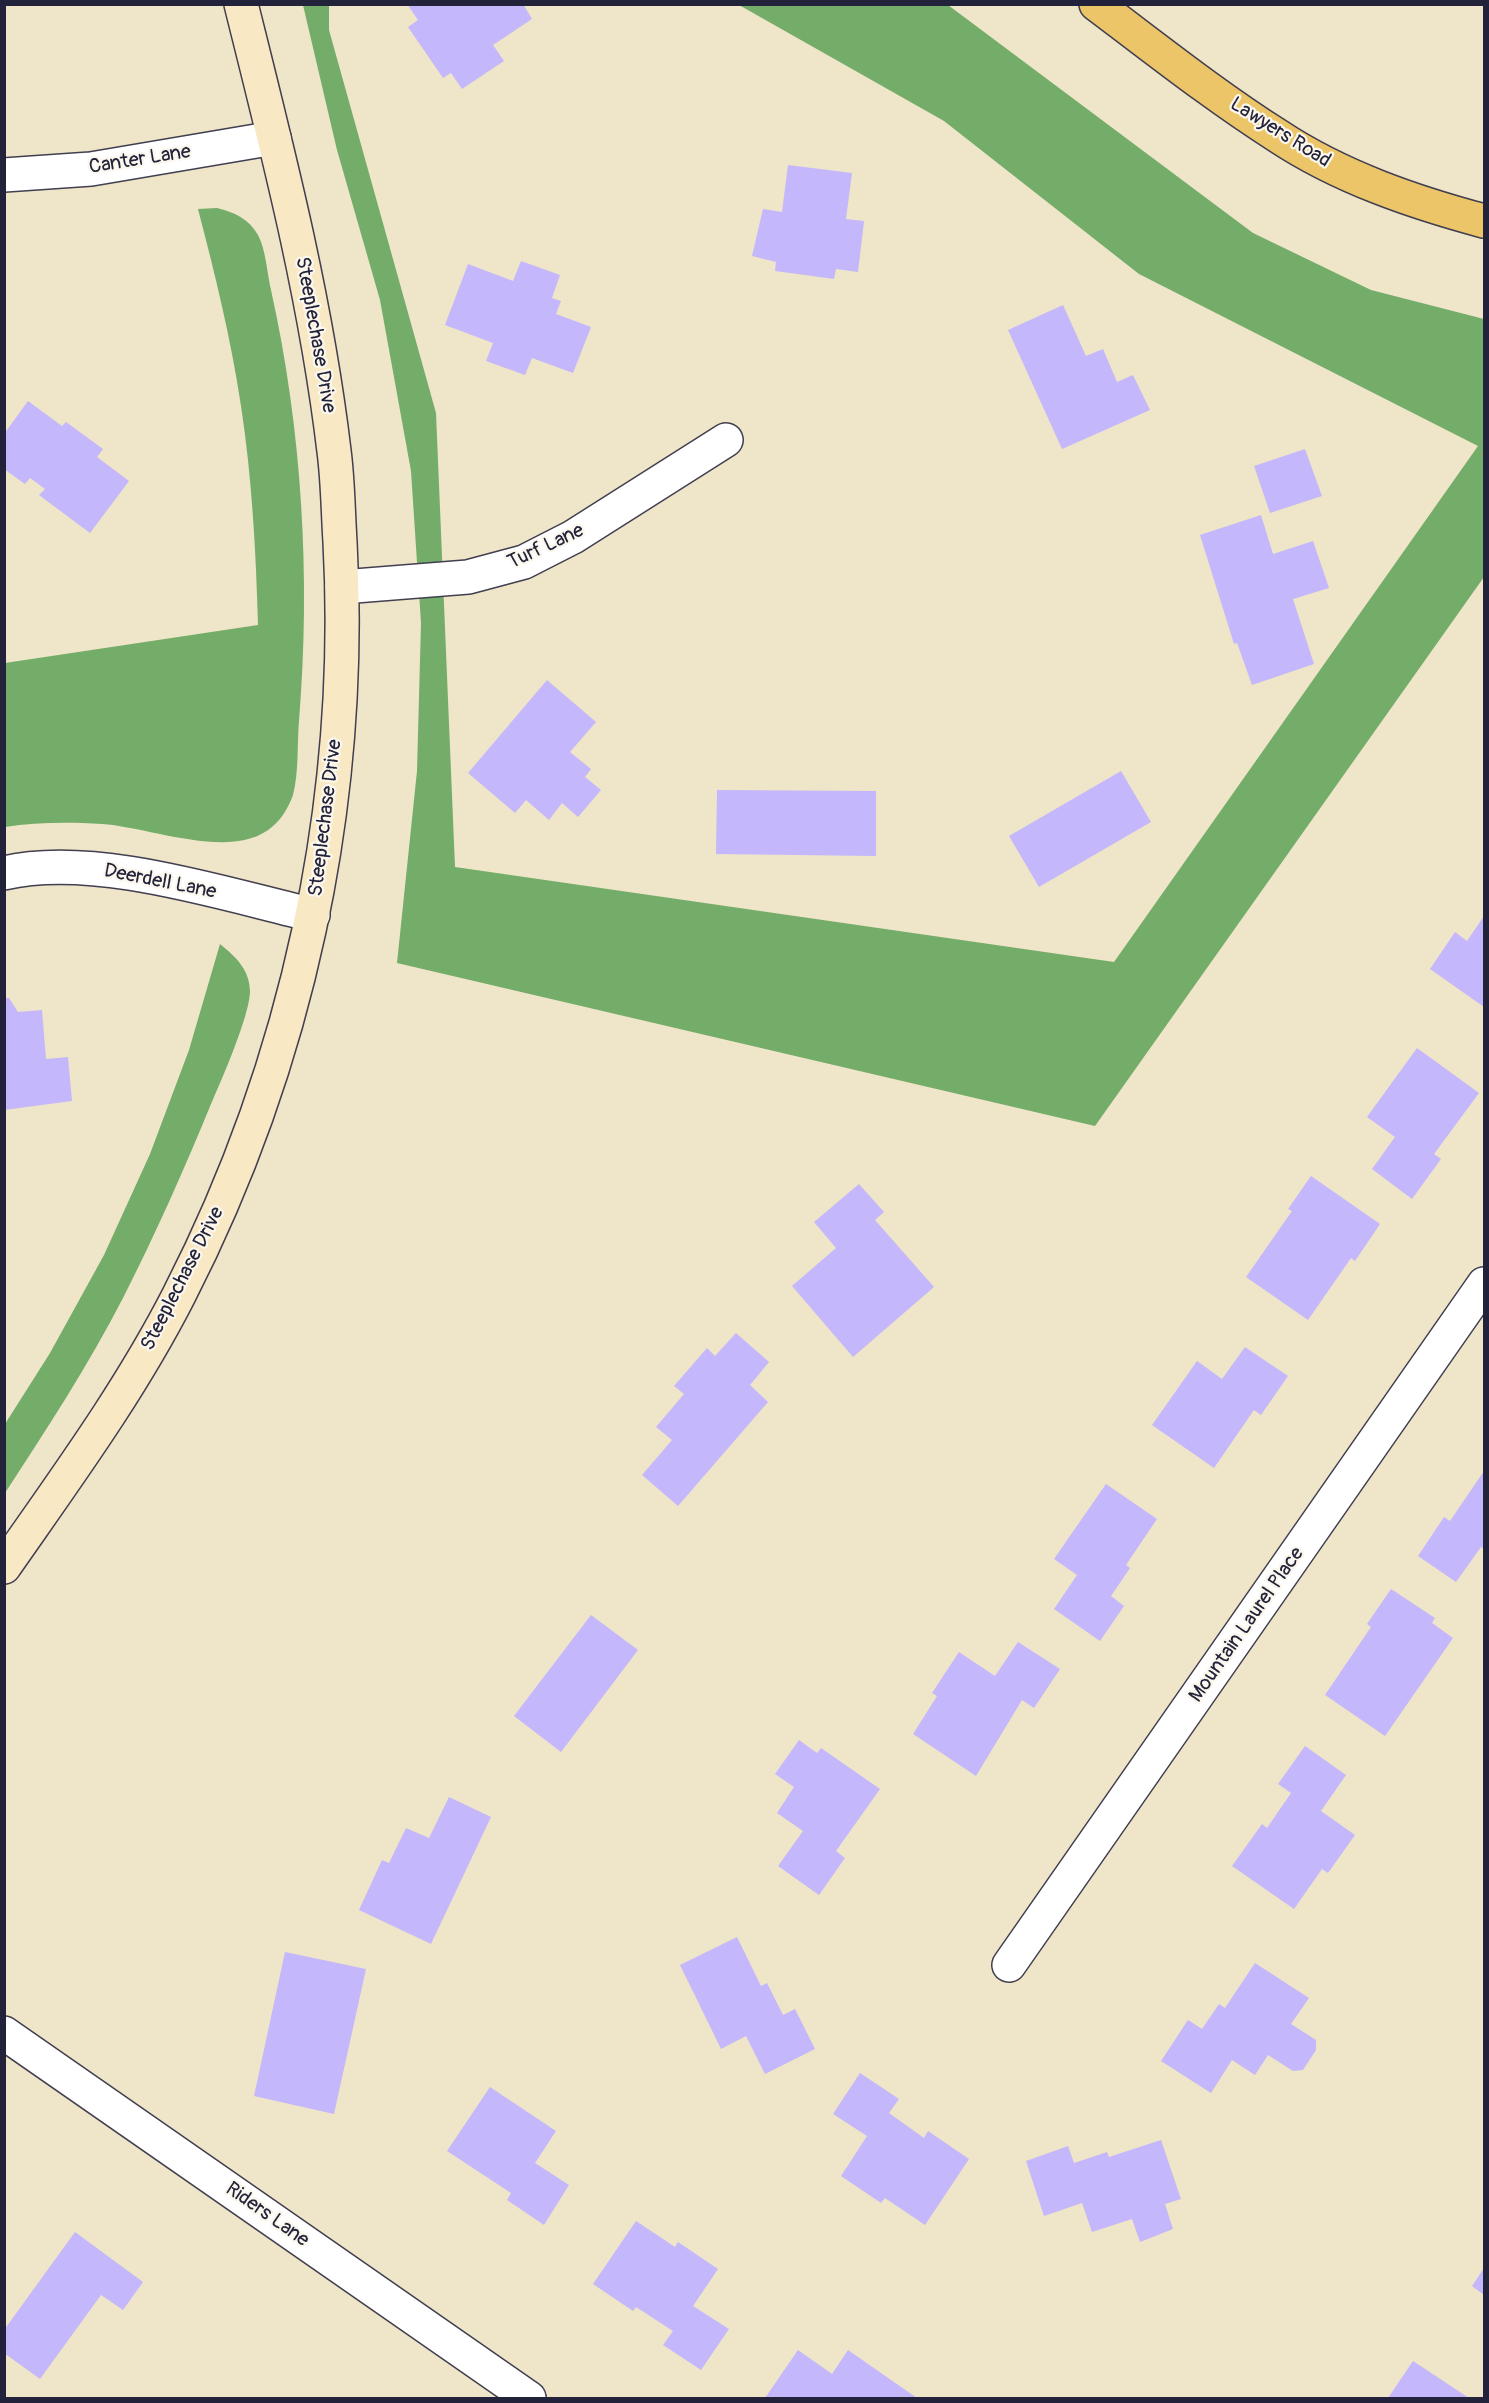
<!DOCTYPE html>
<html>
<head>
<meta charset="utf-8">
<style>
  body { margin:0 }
  #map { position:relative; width:1489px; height:2403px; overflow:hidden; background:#efe5c8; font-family:Pangolin,sans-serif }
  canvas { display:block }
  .frame { position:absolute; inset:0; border:6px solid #22223b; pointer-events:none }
</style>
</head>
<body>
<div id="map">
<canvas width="1489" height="2403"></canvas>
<div class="frame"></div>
</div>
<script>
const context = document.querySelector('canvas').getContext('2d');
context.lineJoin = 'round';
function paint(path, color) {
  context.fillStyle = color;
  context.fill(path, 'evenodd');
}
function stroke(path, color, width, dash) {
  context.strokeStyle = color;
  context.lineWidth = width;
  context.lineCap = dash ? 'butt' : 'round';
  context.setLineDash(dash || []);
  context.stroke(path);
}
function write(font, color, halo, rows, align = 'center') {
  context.font = font + ' Pangolin,sans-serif';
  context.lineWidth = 4.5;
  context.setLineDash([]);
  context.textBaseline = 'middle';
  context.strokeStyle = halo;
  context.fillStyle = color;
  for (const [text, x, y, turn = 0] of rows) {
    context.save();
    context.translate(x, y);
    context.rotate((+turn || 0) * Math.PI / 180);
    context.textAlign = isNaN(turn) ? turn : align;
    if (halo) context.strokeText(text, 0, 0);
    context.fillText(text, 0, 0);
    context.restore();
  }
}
paint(new Path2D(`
  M303 5H329V30L436 413 455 867 1114 962 1478 446 1139 274 944 121 739 5H948L1253 233 1371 290 1484 319V577L1095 1126 397 963 417 771 421 623 411 471 380 300 337 150Z
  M217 208C234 212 249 219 258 235 266 250 267 273 271 290 302 429 311 578 299 721 297 744 299 772 293 795 289 806 282 819 273 826 234 862 150 827 102 824 70 822 36 822 5 827V663L258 625C256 552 252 478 241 406 231 339 215 274 198 209Z
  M220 944C236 957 250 970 250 992 249 1017 222 1079 211 1104 184 1170 155 1235 123 1298 88 1366 46 1430 5 1493V1424L50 1353 104 1255 150 1154 189 1050Z`), '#74ac69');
paint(new Path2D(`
  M407 4H523L532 19 493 45 504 61 462 89 451 73 443 78 408 27 418 20Z
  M788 165 852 173 846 219 864 221 858 272 836 269 834 279 775 271 776 262 752 256 763 209 782 212Z
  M521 261 560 275 552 298 561 301 556 314 591 327 573 373 532 358 525 375 486 361 493 343 445 325 468 264 513 281Z
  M1063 305 1086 356 1103 349 1117 382 1133 375 1150 410 1062 449 1008 330Z
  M28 401 62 426 66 422 103 449 97 457 129 481 90 533 39 495 45 489 30 478 25 484 4 469V434Z
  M1305 449 1322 496 1270 513 1254 466Z
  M1261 515 1273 554 1313 541 1329 588 1293 599 1314 664 1252 685 1237 643 1234 644 1200 535Z
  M547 680 596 722 570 752 591 769 585 777 601 790 578 817 562 803 549 820 526 800 515 813 468 773Z
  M1121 771 1151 822 1039 887 1009 836Z
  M717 790 876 791V856L716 854Z
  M1484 916V1007L1430 969 1455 932 1467 941Z
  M4 998H9L18 1012 42 1010 46 1059 68 1057 72 1101 4 1110Z
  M1417 1048 1479 1093 1434 1154 1441 1159 1412 1199 1372 1169 1395 1137 1367 1117Z
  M1311 1176 1380 1224 1355 1261 1351 1258 1308 1320 1246 1277 1292 1211 1288 1209Z
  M859 1184 884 1212 875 1220 934 1287 853 1357 792 1286 836 1248 814 1222Z
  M736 1333 769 1362 750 1385 768 1402 678 1506 642 1475 672 1440 656 1427 684 1394 674 1386 707 1348 715 1356Z
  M1245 1347 1288 1376 1261 1415 1254 1410 1214 1468 1152 1425 1197 1361 1222 1379Z
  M1484 1471V1549L1481 1547 1456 1582 1418 1556 1444 1517 1450 1521Z
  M1106 1484 1157 1519 1126 1565 1130 1568 1111 1596 1124 1606 1100 1641 1054 1609 1077 1575 1054 1559Z
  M1391 1589 1435 1618 1432 1623 1453 1638 1385 1736 1325 1695 1371 1627 1367 1624Z
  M591 1615 638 1650 561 1752 514 1716Z
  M1018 1642 1060 1669 1034 1708 1022 1700 976 1776 913 1734 937 1696 932 1693 959 1652 995 1676Z
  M799 1740 817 1753 821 1748 880 1789 836 1851 845 1858 819 1895 778 1866 803 1831 777 1813 794 1787 775 1774Z
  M1305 1746 1346 1775 1321 1811 1355 1835 1328 1873 1322 1869 1294 1909 1232 1866 1262 1824 1267 1828 1291 1793 1278 1784Z
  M449 1797 491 1817 431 1944 359 1910 382 1860 389 1863 406 1828 429 1838Z
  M737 1937 761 1986 767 1983 783 2015 795 2009 815 2049 765 2074 746 2036 721 2049 680 1965Z
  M285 1952 366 1969 334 2114 254 2096Z
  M1255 1963 1309 1998 1291 2024 1316 2040V2050L1303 2070 1293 2071 1268 2055 1255 2075 1232 2060 1211 2093 1161 2061 1188 2020 1202 2029 1219 2004 1225 2008Z
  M860 2073 899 2099 889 2113 924 2138 928 2131 969 2159 925 2225 885 2198 881 2203 841 2176 867 2136 833 2114Z
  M490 2087 556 2131 535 2163 569 2185 544 2225 507 2200 511 2193 447 2151Z
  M1161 2140 1181 2199 1165 2204 1173 2229 1140 2242 1132 2219 1092 2232 1082 2203 1044 2216 1026 2161 1068 2146 1074 2163 1107 2152 1109 2157Z
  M636 2221 675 2247 678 2242 718 2269 693 2306 729 2329 701 2370 663 2345 673 2331 636 2307 633 2311 593 2284Z
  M75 2232 143 2282 123 2310 101 2295 40 2379 4 2353V2330Z
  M1484 2268V2295L1472 2286Z
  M798 2350 832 2374 848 2350 917 2398H765Z
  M1413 2361 1469 2398H1388Z`), '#c4b7fb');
const street = new Path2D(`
  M4 175 91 169 274 138
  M342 587 468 577 524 562 573 537 726 440
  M4 873C95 852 223 894 313 915
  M1009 1965 1484 1284
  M4 2033 529 2398`);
const secondary = new Path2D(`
  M4 1567C66 1478 130 1391 179 1295 298 1063 354 801 340 542 338 511 338 481 334 451 316 299 278 152 241 4`);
const primary = new Path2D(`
  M1096 4C1156 49 1215 96 1278 136 1340 177 1413 202 1484 221`);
stroke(street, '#413f50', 36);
stroke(secondary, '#413f50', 36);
stroke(primary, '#413f50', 36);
stroke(street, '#fff', 33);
stroke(secondary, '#f8e8c3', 33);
stroke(primary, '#edc569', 33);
write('20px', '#22223b', '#fbf7ec', [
  ["Lawyers Road",1280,133,32],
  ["Canter Lane",140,160,-9],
  ["Steeplechase Drive",315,335,80],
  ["Turf Lane",546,547,-25],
  ["Steeplechase Drive",326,818,-83],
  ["Deerdell Lane",160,882,11],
  ["Steeplechase Drive",183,1279,-63],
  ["Mountain Laurel Place",1247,1625,-55],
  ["Riders Lane",267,2215,35]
]);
</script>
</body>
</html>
